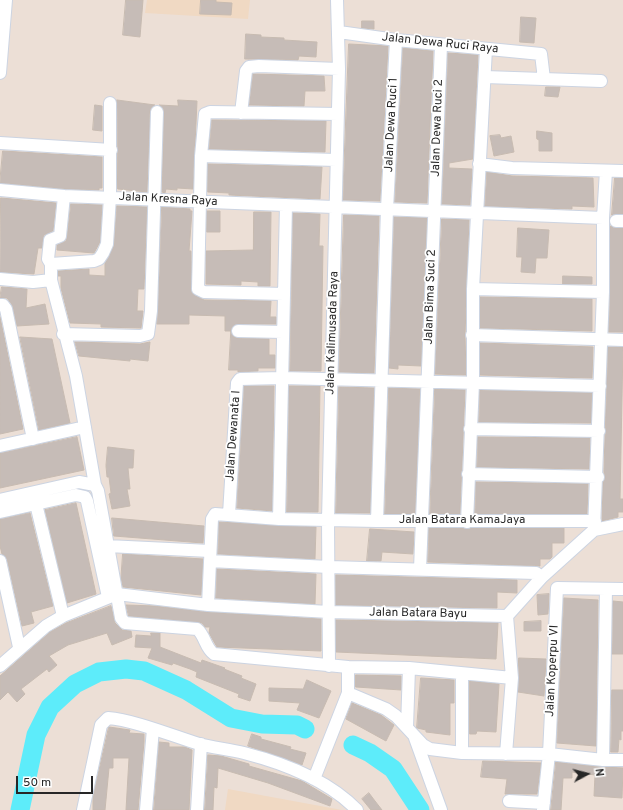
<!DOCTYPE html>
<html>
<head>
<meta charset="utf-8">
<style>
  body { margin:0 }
  #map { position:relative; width:623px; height:810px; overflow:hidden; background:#ecdfd6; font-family:Overpass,sans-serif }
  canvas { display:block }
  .north { position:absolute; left:567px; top:754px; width:40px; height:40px; -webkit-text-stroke:3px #fff; paint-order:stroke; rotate:83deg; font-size:11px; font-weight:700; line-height:16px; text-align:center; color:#272727 }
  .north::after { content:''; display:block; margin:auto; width:14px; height:18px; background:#272727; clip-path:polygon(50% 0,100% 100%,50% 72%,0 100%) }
  .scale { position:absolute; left:16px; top:776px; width:77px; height:18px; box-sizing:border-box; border:2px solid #272727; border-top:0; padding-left:5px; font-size:12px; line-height:14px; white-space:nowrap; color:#272727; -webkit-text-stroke:3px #fff; paint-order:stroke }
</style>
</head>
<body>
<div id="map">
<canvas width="623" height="810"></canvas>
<div class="north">N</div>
<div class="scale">50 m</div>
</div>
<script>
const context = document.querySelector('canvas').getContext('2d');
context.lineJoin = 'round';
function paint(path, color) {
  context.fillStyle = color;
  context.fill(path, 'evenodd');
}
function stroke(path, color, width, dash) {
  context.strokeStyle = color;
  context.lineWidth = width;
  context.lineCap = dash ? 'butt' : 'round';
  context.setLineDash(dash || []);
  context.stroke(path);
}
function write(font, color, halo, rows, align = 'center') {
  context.font = font + ' Overpass,sans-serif';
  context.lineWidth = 3.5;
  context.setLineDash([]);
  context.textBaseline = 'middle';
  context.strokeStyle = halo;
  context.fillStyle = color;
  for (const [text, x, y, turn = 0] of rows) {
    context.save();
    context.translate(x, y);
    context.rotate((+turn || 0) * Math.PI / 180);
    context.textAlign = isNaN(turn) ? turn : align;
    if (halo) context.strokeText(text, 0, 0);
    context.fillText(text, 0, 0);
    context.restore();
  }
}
paint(new Path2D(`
  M147 0H250L248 19 145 13Z
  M228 789 342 810H225Z`), '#f0d9c3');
stroke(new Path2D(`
  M353 745 370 753 393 769 420 810
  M20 810 36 735 50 707 75 684 99 672 126 669 144 671 186 690 231 718 262 724 297 725 305 729`), '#5decfa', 19);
const building = new Path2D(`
  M126 0H143L140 37 123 35Z
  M201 0H216V2L232 3 231 15 200 14Z
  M521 17 536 18 534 43 520 42Z
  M362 21H374V29L362 28Z
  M246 34 261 35V37L284 38V40L317 42 316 57 299 56 298 60 245 59Z
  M349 44 388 46 380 201 343 200Z
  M403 48 433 51 427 203 395 202Z
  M448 53 478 55 473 159 449 163V168L472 169 470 205 442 204Z
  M253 74 324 76 325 91H305L304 106 249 105Z
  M546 87H560L558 97 545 96Z
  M117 100 155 105 151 108 150 112 147 192 118 189Z
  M178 100 197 101 193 189 177 188V190L166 189 165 193 162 192 164 112 163 108 159 105 178 106Z
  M95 105 102 106V131L93 130Z
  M212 120 326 121 325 152 209 149Z
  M537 131 552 133V151H539V140L537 139Z
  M500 135 501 138 511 136 514 152 494 156 490 136Z
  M3 151 102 157V188H99V190L64 189 0 183Z
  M208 164 322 167 320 199 229 195V193L208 192Z
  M487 172 512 176 593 178 594 207 572 206V209L485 206Z
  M615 178H623V214L612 215Z
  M1 198 56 203 53 231 44 235 42 248H38L34 274 0 272Z
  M71 204 102 205 100 242 94 253 57 250V245L66 241 67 237Z
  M117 206 147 207 144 289H138L137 311H143L141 328 101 327V324L70 323 61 288V276H58V271L89 269V275L105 276V263L114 245Z
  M162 207 190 209V211H192L189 251H191L192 293 204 300 271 301 270 317H276V324H238L232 327 231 331H225V316L189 315V324H157Z
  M207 211H220V232H207Z
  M254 212H271L270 286H258V282L241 281V285L206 284V251L253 250Z
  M293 213 320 214 319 246H323L321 371H290Z
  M344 215 379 216 374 373 339 372Z
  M394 217 427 218 421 366 398 365V369L389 368Z
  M442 219 469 220 465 335 466 375 435 374Z
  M610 226 616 228H623V332H609Z
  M518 228 549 230 547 258H536L535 273 521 272 522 257H517Z
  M563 276 592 277V284H563Z
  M2 287 27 289 26 308 45 304 49 324 17 326 12 305 7 298H0Z
  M480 297 592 299V331L480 328Z
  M0 317 23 429 0 434Z
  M231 331 234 337 237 338 269 339V355H275V368H258V371L238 372V370H229Z
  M20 337 52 339 70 423 39 430Z
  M75 342 140 344 150 342 148 361 130 359V361L79 356Z
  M480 343 593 347 592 378 480 375Z
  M608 347H623L620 499H623V512H618V517L602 521 603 482 605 478 604 472Z
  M244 386H274L272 511 237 508Z
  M289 386H320L318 512H287Z
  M339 387 374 388 370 513H336Z
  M389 388 420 389 415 514H385Z
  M435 389 465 390 460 514H430Z
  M480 390 592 393 591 423 479 422Z
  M77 437 84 470 0 488V453Z
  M478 437 590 438 589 469 477 467Z
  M108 447 134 450 133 468H128L130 489H127L130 506 112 509 109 494 111 493 109 477H107L106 466Z
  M476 482 588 484 587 514H475Z
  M76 503 96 594 67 603 45 510Z
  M30 513 53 606 31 612 34 623 22 626 7 559 2 554 0 546V519Z
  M112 518 204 526 203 543 114 536Z
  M219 522 316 527 315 559 218 554Z
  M429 528H564V543H552V557L550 559H540V566L428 562Z
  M370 529 414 532 413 554 382 552 381 561H367Z
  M123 554 203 559 201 595 123 587 121 578Z
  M217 569 316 574 315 604 216 598Z
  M336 575 517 580V593L497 592V608L336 605Z
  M549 594 548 614 538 615 537 595Z
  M564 598 598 600 596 746 557 743Z
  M613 601 623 602V654H612Z
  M126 605 155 606 208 612 321 619V651L217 647 209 633 210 627H205L202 623 129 616Z
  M111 606 115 623 122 630 131 631 132 637 112 645 107 633 68 645 49 656 57 665 49 672 47 669 21 689 25 694 17 702 8 692 0 700V676L50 632 66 623Z
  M336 620 498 623 496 659 336 652Z
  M541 621V631H524V622Z
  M151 633H160V647L201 663 202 660 225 668 224 669 242 676 241 678 256 684 250 701 238 697 239 694 196 677 197 672 190 669 173 663 172 665 148 658 152 648 135 647 136 635 151 636Z
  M519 658 546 659 544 696 518 692Z
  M356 675 401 676V690L356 687Z
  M421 678 454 680V703H450V735L426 732V730L417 728Z
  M307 680 331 691 319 718 297 710 300 703 269 701V688L303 689Z
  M470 681 499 684 496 732 477 731 476 734H470Z
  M612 690H623V731H621V740L619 739 618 752H611Z
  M352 703 381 715 394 725 386 741 346 719Z
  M109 727 130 730 129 733 144 734V742L138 810H126L129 758H113V768H109L105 810H93V797Z
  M252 734 261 737V739L291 747 290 749 306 753 302 765 248 746Z
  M159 742 169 743V747H185L192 750 189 810H154Z
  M208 755 221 756 249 764V766L302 781 332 799 330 806 268 783 218 768 217 788 214 787 213 810H205Z
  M483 761 541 763 537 794H505L507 779 481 777Z
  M556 762 602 767 623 768 622 798 594 796 595 775 572 772V778H563L561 810H551Z
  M369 793 375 801 382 810H371L362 799Z`);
paint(building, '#c6bcb7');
stroke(building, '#c7bbb1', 1);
const minor = new Path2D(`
  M339 32 396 40 541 54 544 79
  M0 73 6 0
  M485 77 601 81
  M241 113 246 71 249 67 259 66 339 69
  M0 143 111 150
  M201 156 336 160
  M479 164 512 168 623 171
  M0 190 64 196 603 218
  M616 221H623
  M51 264 48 259 50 240 60 236 64 196
  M0 279 33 282 51 280 76 376 95 485
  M51 280V264L94 261 99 259 103 253 107 244 110 197V103
  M473 289 603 292
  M284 294 204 292 198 289 201 156 205 114 210 112 338 114
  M0 305H3L6 309 33 439
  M238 331 283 332
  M63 334 140 336 148 334 151 311 157 112
  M472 335 623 340
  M470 429 599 431
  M0 446 85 427
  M468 474 598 477
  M0 500 79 482 95 485 98 491 121 618 125 623 197 629C205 635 205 648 214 654L348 667V693L314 779
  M36 504 63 616
  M0 512 76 495 85 497 87 501 108 597
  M229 514 237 383 240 379 282 378 600 386
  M279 519 286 205
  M377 521 387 209 396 40
  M467 522 473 383V289L486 49
  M594 530 603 292V218L606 171
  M107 546 210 551
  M0 561 19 647
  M210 561 329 567 536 573 542 577
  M420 569 441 45
  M208 605 212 519 215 514 279 519 377 521H595
  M0 666 46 626 63 616 117 594 208 605 329 612 507 616
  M329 666 328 520 339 69 337 0
  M348 667 409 668 512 678
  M462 674V753
  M348 693 386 709 396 716 423 745 430 749 462 753 549 754 603 760H623
  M407 727 409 668
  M415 738 441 810
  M506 754 512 678 507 616 542 577 594 530 623 524
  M603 760 606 589
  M509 801 544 803
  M83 810 101 725 108 718C134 720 173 736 199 744 213 748 229 749 244 753 283 763 329 781 357 810
  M146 810 153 729
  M197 810 201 744
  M543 810 549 754 557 588 623 589`);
stroke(minor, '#ccd4e2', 14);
stroke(minor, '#fff', 12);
write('12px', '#272727', '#fff', [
  ["Jalan Dewa Ruci Raya",440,44,6],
  ["Jalan Dewa Ruci 1",392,125,-87],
  ["Jalan Dewa Ruci 2",438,128,-88],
  ["Jalan Kresna Raya",168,200,3],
  ["Jalan Bima Suci 2",431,297,-88],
  ["Jalan Kalimusada Raya",333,333,-88],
  ["Jalan Dewanata I",234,436,-86],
  ["Jalan Batara KamaJaya",462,521],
  ["Jalan Batara Bayu",418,614,1],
  ["Jalan Koperpu VI",553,671,-87]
]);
</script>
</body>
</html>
